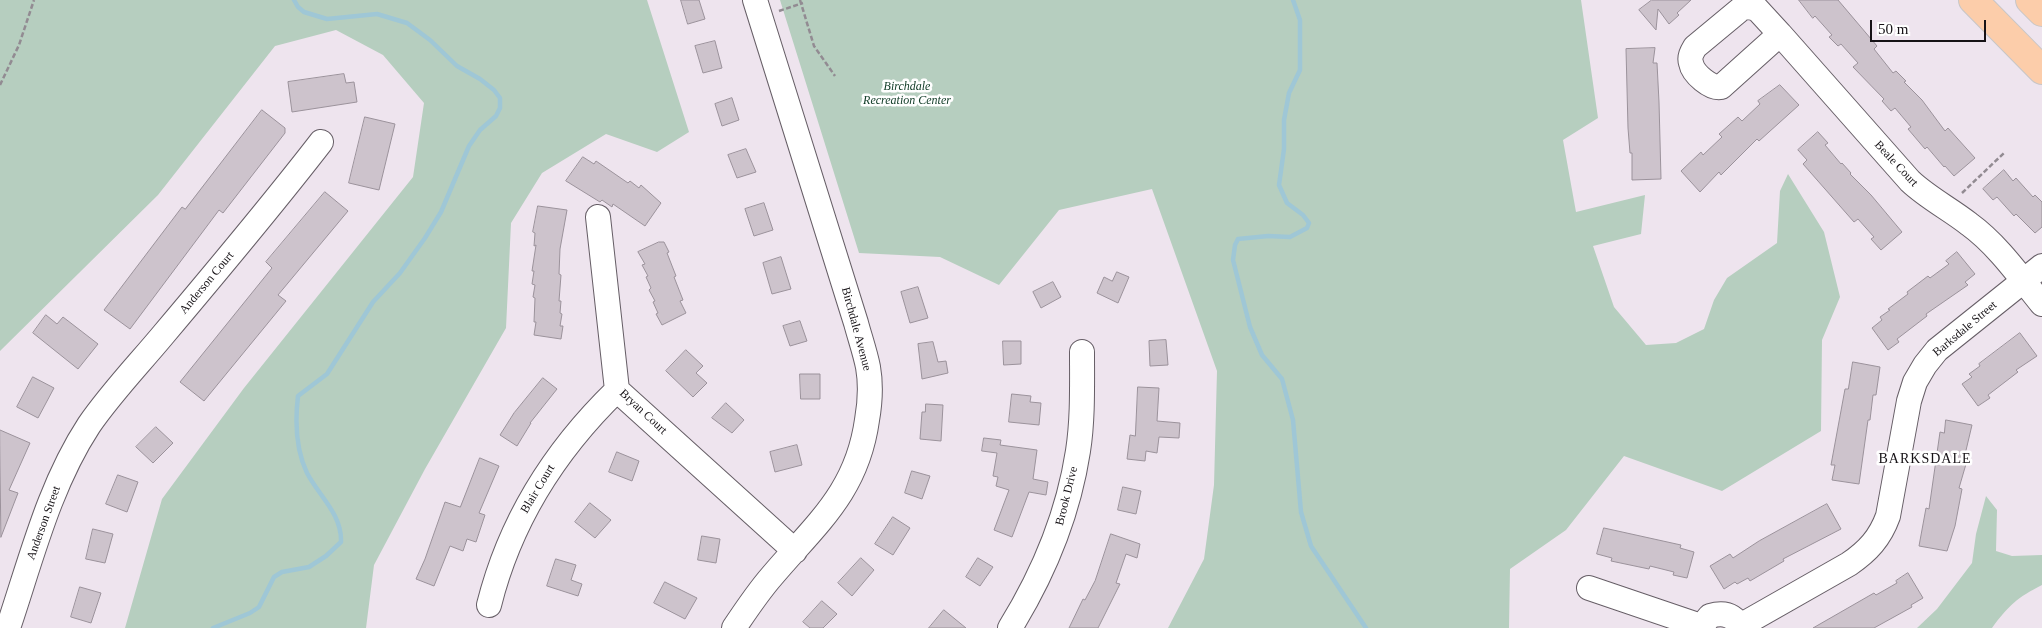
<!DOCTYPE html>
<html>
<head>
<meta charset="utf-8">
<style>
  body { margin:0 }
  #map { position:relative; width:2042px; height:628px; overflow:hidden; background:#eee4ee; font-family:"Times New Roman",serif }
  canvas { display:block }
  .scale { position:absolute; left:1870px; top:20px; width:116px; height:22px; box-sizing:border-box; border:2px solid #161216; border-top:0; padding-left:6px; font-size:15px; line-height:18px; white-space:nowrap; color:#161216; -webkit-text-stroke:4px #fff; paint-order:stroke }
</style>
</head>
<body>
<div id="map">
<canvas width="2042" height="628"></canvas>
<div class="scale">50 m</div>
</div>
<script>
const context = document.querySelector('canvas').getContext('2d');
context.lineJoin = 'round';
function paint(path, color) {
  context.fillStyle = color;
  context.fill(path, 'evenodd');
}
function stroke(path, color, width, dash) {
  context.strokeStyle = color;
  context.lineWidth = width;
  context.lineCap = dash ? 'butt' : 'round';
  context.setLineDash(dash || []);
  context.stroke(path);
}
function write(font, color, halo, rows, align = 'center') {
  context.font = font + ' "Times New Roman",serif';
  context.lineWidth = 5;
  context.setLineDash([]);
  context.textBaseline = 'middle';
  context.strokeStyle = halo;
  context.fillStyle = color;
  for (const [text, x, y, turn = 0] of rows) {
    context.save();
    context.translate(x, y);
    context.rotate((+turn || 0) * Math.PI / 180);
    context.textAlign = isNaN(turn) ? turn : align;
    if (halo) context.strokeText(text, 0, 0);
    context.fillText(text, 0, 0);
    context.restore();
  }
}
paint(new Path2D(`
  M0 0H647L689 132 657 152 606 134 542 173 511 223 506 328 425 469 374 565 366 628H125L162 499 244 388 413 177 424 103 383 55 336 30 275 46 158 195 0 351Z
  M780 0H1581L1598 118 1563 140 1576 212 1645 195 1641 234 1593 246 1614 307 1646 345 1676 343 1704 329 1714 300 1727 278 1777 243 1780 191 1788 174 1824 232 1840 297 1822 340 1821 431 1722 491 1624 456 1566 530 1510 569 1509 628H1168L1204 559 1214 485 1217 371 1152 189 1059 210 999 285 940 257 859 253Z
  M1986 496 1997 510 1996 551 2012 556 2042 555V585C2018 597 2008 606 1992 628H1917L1937 609 1972 563 1976 534Z`), '#b6cebf');
stroke(new Path2D(`
  M1293 0 1300 20V70L1289 93 1284 120V149L1279 185 1287 203 1303 215 1309 223 1307 228 1290 237 1268 236 1238 239 1235 245 1233 260 1250 327 1262 355 1282 379 1293 420 1301 512 1311 546 1366 628
  M213 628 250 613 259 607 274 577 282 572 309 567 326 556 341 542C342 514 319 496 307 473 296 450 295 421 298 396L327 374 373 302 400 273 425 238 441 212 469 146 480 130 496 116 500 108V98L494 90 480 79 457 66 430 40 407 23 377 14 327 19 304 12 298 7 294 0`), '#9fc7d6', 4.5);
const building = new Path2D(`
  M681 0H699L705 19 688 24Z
  M1652 0H1691L1677 13 1679 15 1669 24 1658 9 1656 30 1639 10Z
  M1799 0H1838L1877 46 1874 49 1893 73 1896 71 1906 81 1904 82 1922 100 1945 131 1948 128 1975 158 1954 176 1945 166 1944 167 1927 147 1925 149 1908 129 1911 127 1895 108 1891 111 1882 101 1884 99 1853 67 1858 63 1841 44 1838 46 1829 37 1832 35 1815 16 1813 18Z
  M715 41 722 68 703 73 695 46Z
  M1655 48 1653 63H1657L1659 102 1661 179 1632 180V153H1630L1628 128 1626 49Z
  M344 74 346 83 354 82 357 102 292 112 288 82Z
  M1780 85 1799 105 1759 141 1757 139 1721 175 1719 172 1700 192 1681 171 1701 152 1703 155 1722 137 1719 134 1738 117 1742 121 1760 104 1758 101Z
  M732 98 739 120 722 126 715 104Z
  M262 110 285 128V133L223 213 219 210 130 329 104 310 182 207 185 209Z
  M365 117 395 124 379 190 349 183Z
  M1818 132 1828 143 1825 145 1841 164 1842 163 1851 173 1850 174 1871 195 1902 232 1881 250 1871 239 1874 237 1858 219 1854 222 1803 164 1807 160 1798 150Z
  M746 149 756 172 737 178 728 155Z
  M583 157 594 164 596 161 628 183 630 181 639 188 641 185 661 203 645 226 613 204 612 207 602 200 600 202 566 181Z
  M2004 170 2013 181 2016 178 2033 197 2035 195 2042 202V227L2035 233 2016 214 2014 216 1997 197 1993 200 1983 189Z
  M325 192 348 211 278 295 286 301 204 401 180 382 272 268 266 262Z
  M764 203 773 230 754 236 745 209Z
  M538 206 567 210 560 249 559 274 561 275 559 301H561L560 313 562 314 560 326H563L561 339 534 335 536 322H534L535 298 533 297 535 285 532 284 534 271H532L536 245 534 246 535 233 533 232Z
  M659 242H664L669 252 667 253 676 276 674 277 683 300 680 301 686 313 662 325 656 314 658 313 653 302 655 301 649 290 651 288 646 277 648 276 642 265 645 264 638 252Z
  M1957 252 1975 274 1965 282 1968 285 1926 314 1927 316 1897 339 1899 342 1888 350 1872 328 1882 320 1880 317 1890 310 1888 309 1908 294 1907 292 1928 276 1930 278 1949 264 1946 261Z
  M781 257 791 289 772 294 763 263Z
  M1117 272 1129 277 1118 303 1097 293 1104 277 1112 281Z
  M1053 282 1061 297 1041 308 1033 292Z
  M918 287 928 318 910 323 901 292Z
  M46 315 57 324 63 317 98 344 78 369 33 333Z
  M800 321 807 341 790 346 783 326Z
  M2020 333 2037 356 2016 370 2018 372 1988 395 1990 398 1978 406 1962 384 1972 377 1969 374 1980 366 1979 364Z
  M1166 340 1168 365 1150 366 1149 341Z
  M1003 341H1021V364L1004 365Z
  M933 342 938 362 946 361 948 373 922 379 918 344Z
  M686 350 703 366 696 373 707 383 693 397 666 371Z
  M1853 362 1880 367 1876 395H1873L1870 420H1868L1859 484 1832 480 1835 465H1831L1845 389H1848Z
  M800 374H820V399H801Z
  M33 377 54 388 38 418 17 407Z
  M543 378 557 389 530 423H531L517 446 500 435 514 413Z
  M1138 387 1159 388 1157 421 1180 423 1179 438 1159 437 1157 453 1146 451 1145 461 1127 459 1130 435 1135 436Z
  M1012 394 1031 396 1030 402 1041 403 1039 425 1009 422Z
  M726 403 744 420 732 433 712 418Z
  M926 404 943 405 941 441 920 439 922 412H925Z
  M1946 420 1972 425 1963 463 1966 464 1959 488 1962 489 1955 526 1947 551 1919 546 1926 508 1929 509 1940 432 1944 433Z
  M156 427 173 443 153 463 136 447Z
  M0 430 30 443 9 490 18 493 1 537Z
  M984 438 1001 440 1000 445 1037 450 1033 479 1048 482 1046 495 1029 492 1012 537 994 530 1009 490 996 486 998 477 993 476 997 453 982 451Z
  M797 445 802 465 775 472 770 452Z
  M617 452 639 461 632 481 609 472Z
  M480 458 499 466 479 513 485 515 476 542 467 539 463 551 450 546 434 586 416 579 425 559 445 502 460 507Z
  M912 471 930 476 922 499 905 493Z
  M118 475 138 482 127 512 106 504Z
  M1123 487 1141 491 1136 514 1118 510Z
  M590 503 611 520 595 538 575 522Z
  M1827 504 1841 529 1783 559 1784 561 1750 581 1748 578 1737 584 1735 582 1724 589 1710 566 1730 554 1733 558 1759 541Z
  M893 517 910 528 893 555 875 544Z
  M1604 528 1681 545 1680 548 1694 552 1687 578 1673 575 1674 572 1650 566 1649 569 1611 561 1612 558 1597 554Z
  M93 529 113 534 105 563 86 559Z
  M1111 534 1140 544 1137 558 1126 554 1116 583 1120 584 1098 628H1069L1083 599 1085 600 1095 581Z
  M702 536 720 539 716 563 698 560Z
  M861 558 874 570 852 596 838 583Z
  M978 558 993 567 980 586 966 577Z
  M556 559 576 565 571 580 582 584 578 596 547 586Z
  M1908 573 1923 598 1911 605 1912 607 1874 628H1813L1874 593 1876 595 1897 583 1896 581Z
  M665 582 697 598 685 619 654 603Z
  M80 587 101 593 91 623 71 617Z
  M822 601 837 614 823 628H810L803 622Z
  M944 610 966 628H929Z`);
paint(building, '#cdc3cc');
stroke(building, '#9b929b', 1);
const minor = new Path2D(`
  M1749 7 1757 9 1780 34 1721 87C1711 89 1693 74 1691 63 1689 57 1692 52 1695 47L1742 8Z
  M1780 34 1910 181C1928 198 1950 209 1969 224 1998 245 2020 277 2042 304
  M598 217 617 390 795 551
  M1589 588 1701 626
  M489 605C510 521 555 450 617 390
  M1740 626 1849 564C1868 551 1880 538 1888 516L1909 401 1915 382 1925 365 1937 350 2042 266
  M8 628C31 560 49 486 89 425 111 393 138 365 163 335 217 271 270 208 321 142
  M734 628C746 610 758 592 772 576 816 524 857 492 867 420 870 403 871 384 868 367 865 352 860 338 856 323L755 0
  M1010 628C1044 573 1068 516 1078 451 1083 419 1082 385 1082 352
  M1700 628 1710 616C1724 612 1734 615 1741 628`);
const major = new Path2D(`
  M1973 0 2042 70
  M2030 0 2042 12`);
stroke(minor, '#665e66', 26);
stroke(major, '#c7c6c7', 30);
stroke(new Path2D(`
  M800 0 814 46 835 76
  M779 11 803 3
  M0 85 19 45 34 0
  M1962 193 2004 153`), '#928b92', 2.5, [5, 2.5]);
stroke(minor, '#fff', 24);
stroke(major, '#fccdaa', 28);
write('italic 12px', '#0d3924', '#fff', [
  ["Birchdale",907,87],
  ["Recreation Center",907,101]
]);
write('12px', '#161216', '#fff', [
  ["Beale Court",1896,164,47],
  ["Anderson Court",207,283,-50],
  ["Birchdale Avenue",856,329,75],
  ["Barksdale Street",1965,329,-40],
  ["Bryan Court",643,412,43],
  ["Blair Court",538,489,-59],
  ["Brook Drive",1067,496,-76],
  ["Anderson Street",44,523,-70]
]);
context.letterSpacing = '1px';
write('14px', '#161216', '#fff', [
  ["BARKSDALE",1925,459]
]);
context.letterSpacing = '0px';
</script>
</body>
</html>
